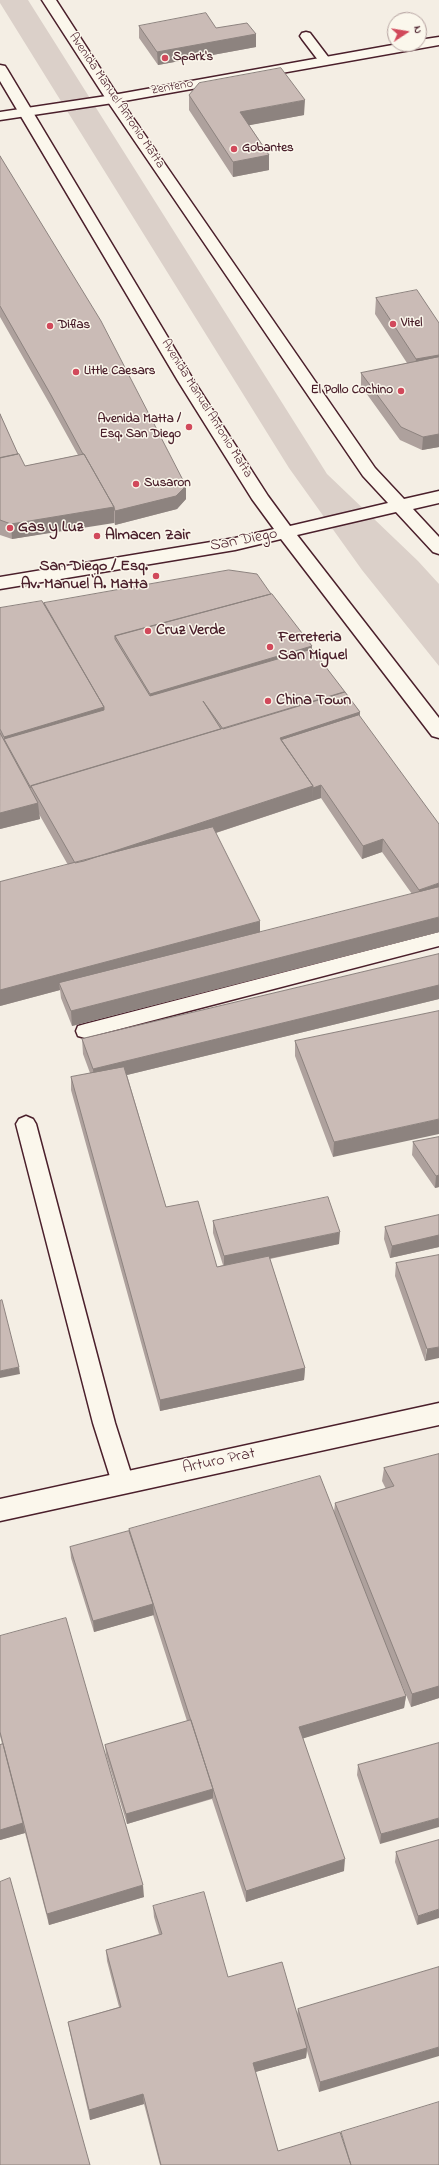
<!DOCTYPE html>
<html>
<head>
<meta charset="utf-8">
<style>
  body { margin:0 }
  #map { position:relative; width:439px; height:2165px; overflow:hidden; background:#f4eee4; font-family:"Indie Flower",sans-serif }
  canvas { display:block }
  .north { position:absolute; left:387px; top:12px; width:40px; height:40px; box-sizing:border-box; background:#fbf7ec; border:1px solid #b4a19f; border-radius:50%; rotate:78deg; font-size:11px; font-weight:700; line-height:16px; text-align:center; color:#4a1f2b }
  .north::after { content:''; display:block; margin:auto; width:14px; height:18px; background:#d1495b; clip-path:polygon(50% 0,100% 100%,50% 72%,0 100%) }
</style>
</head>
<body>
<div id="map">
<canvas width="439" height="2165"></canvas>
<div class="north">N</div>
</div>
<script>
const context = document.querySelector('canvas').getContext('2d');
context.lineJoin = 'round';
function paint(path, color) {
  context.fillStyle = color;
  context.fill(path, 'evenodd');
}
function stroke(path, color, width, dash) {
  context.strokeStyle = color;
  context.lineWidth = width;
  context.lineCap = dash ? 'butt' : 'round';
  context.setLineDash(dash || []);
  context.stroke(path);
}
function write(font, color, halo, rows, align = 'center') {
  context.font = font + ' "Indie Flower",sans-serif';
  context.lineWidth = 3;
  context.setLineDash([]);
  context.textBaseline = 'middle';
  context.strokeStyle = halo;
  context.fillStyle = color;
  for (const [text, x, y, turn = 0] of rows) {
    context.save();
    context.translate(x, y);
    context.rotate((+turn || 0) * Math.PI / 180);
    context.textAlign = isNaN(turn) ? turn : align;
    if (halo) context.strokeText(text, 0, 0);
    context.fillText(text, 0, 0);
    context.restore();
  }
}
paint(new Path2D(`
  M0 0H28L327 474 418 561 439 584V666L362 570 289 468 0 3Z`), '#dbd0c9');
const lane = new Path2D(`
  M306 32 310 33 329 58 331 61 329 64H321L302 39 300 36 302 33Z
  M439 932V946L85 1038 78 1036 76 1031 78 1026 85 1024Z
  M26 1116 33 1119 36 1124 115 1423 134 1483 131 1490 123 1493 115 1490 112 1483 93 1423 16 1124 19 1119Z`);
const street = new Path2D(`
  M439 37V45L113 103 0 120V112L113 95 398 44H419V40Z`);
const secondary = new Path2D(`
  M439 1403V1425L0 1521V1499Z`);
const primary = new Path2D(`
  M42 0H56L120 99 375 468 404 499 439 491V503L413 509 439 537V554L433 552 396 512 297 535 439 718V738L432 736 281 539 235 550 0 589V577L235 538 274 529 252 499 178 381 0 81V65L5 66 7 69 194 381 268 496 290 526 388 503 363 476 106 99Z`);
stroke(lane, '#4a1f2b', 3);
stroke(street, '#4a1f2b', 3);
stroke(secondary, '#4a1f2b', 3);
stroke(primary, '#4a1f2b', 3);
paint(lane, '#fbf7ec');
paint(street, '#fbf7ec');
paint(secondary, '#fbf7ec');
paint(primary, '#fbf7ec');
paint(new Path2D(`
  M139 26 216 28 256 34V47L158 65 139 38Z
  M189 95 304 115 249 125 269 155V170L233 177 189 110Z
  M0 156 186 486V499L177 509 115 525 114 522 12 539 0 535V414L18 454 25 466 78 455 52 408 0 317Z
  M376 298 439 323V447L422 450 400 440 361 386V373L407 363 375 314Z
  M271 594 312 646V649L360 712 359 715 439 932 72 1026 61 998 60 990 0 1006V882L68 865 39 814 40 819 0 829V608L44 603ZM321 798 362 859 382 852 412 894 260 933 216 833Z
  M439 954V999L127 1075 166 1207 217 1267 223 1265 213 1233V1221L339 1244 270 1259 305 1368 304 1380 160 1411 71 1090V1077L90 1073 83 1054 82 1039Z
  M439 1011 333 1157 295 1056V1041Z
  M439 1137V1187L435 1188 412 1155 413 1142Z
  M439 1215V1247L390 1258 384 1239 385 1227Z
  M439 1255 425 1361 395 1276 396 1263Z
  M439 1454V1698L411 1707 393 1663 406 1696 404 1708 303 1738 344 1871 246 1902 212 1799 127 1824 106 1755 105 1745 187 1721 153 1615 94 1632 71 1558 70 1547 129 1531V1529L334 1512 335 1503 386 1489 382 1481 384 1468Z
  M0 1636 144 1897 49 1925 25 1833 0 1840V1745L2 1744 0 1736Z
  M439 1743 380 1844 357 1775 358 1765Z
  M439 1840 417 1925 395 1862 396 1852Z
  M153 1906 228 1977 297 2015 298 2009 439 1967 319 2092 307 2051 306 2058 255 2072 278 2151 439 2165H160L144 2104 90 2120 70 2033 68 2022 119 2007 107 1961 106 1950 159 1934 154 1917Z`), '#aea19d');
paint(new Path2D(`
  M256 34V47L158 65 157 52Z
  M305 100 304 115 240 127V112Z
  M269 155V170L233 177V162Z
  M439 355V370L414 375 416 359Z
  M439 434V447L422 450 423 437Z
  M186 486V499L177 509 115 525V511Z
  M114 507V523L12 539 11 524Z
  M312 646 311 662 151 710 150 694Z
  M104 707 105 723 4 739 5 752 4 737Z
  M360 712 359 728 287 751 280 738Z
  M321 785V798L312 801 313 788Z
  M313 786 312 801 76 879 75 864Z
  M38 803 40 819 0 829V813Z
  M383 839 382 852 362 859 363 846Z
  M439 883V895L418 903 419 890Z
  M439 917V932L72 1026 71 1011Z
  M260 921V937L59 983 60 990 0 1006V990Z
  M439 985V999L94 1083 93 1069Z
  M439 1119V1134L333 1157 334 1142Z
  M439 1175V1187L435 1188 436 1176Z
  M340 1232 339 1244 224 1268V1256Z
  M439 1235V1247L390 1258 392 1246Z
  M439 1347V1358L425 1361 427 1349Z
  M19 1367 20 1374 0 1378V1371Z
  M305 1368 304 1380 160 1411V1400Z
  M153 1604 154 1615 94 1632 93 1621Z
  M439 1686V1698L411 1707 412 1694Z
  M406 1696 404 1708 298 1740 299 1727Z
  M213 1789V1798L127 1824 126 1814Z
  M439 1818V1827L380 1844 381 1834Z
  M23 1823 25 1833 0 1840V1830Z
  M345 1859 344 1871 246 1902V1891Z
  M143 1885 144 1897 49 1925 47 1914Z
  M439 1909V1918L417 1925 418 1916Z
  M439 2047V2056L319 2092 320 2082Z
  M307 2048 306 2058 252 2073 253 2063Z
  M143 2094 144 2104 90 2120 89 2110Z`), '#8d837f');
const building = new Path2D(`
  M206 13 216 28 247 23 256 34 157 52 139 26Z
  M281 68 305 100 240 112 269 155 233 162 189 95 199 83Z
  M0 156 101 321 186 486 176 496 115 511 114 507 84 454H83L51 395 0 306Z
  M417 290 439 323V355L416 359 376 298Z
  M439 357V434L423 437 401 427 361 373Z
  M0 414 18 454 0 458Z
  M19 454 25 466 84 454 114 507 11 524 0 520V458Z
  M229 570 257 574 271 594 115 636V639L150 696 312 649 345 692 223 729 203 701 221 729 31 786V788L4 739 104 710V707L44 603Z
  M272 594 312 646 150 694 115 636Z
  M42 601 104 707 4 737 0 729V608Z
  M345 692 360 712 280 738 313 786 84 861 75 863 31 786Z
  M359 715 439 824V883L419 890 383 839 363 846 321 785 313 788V786L281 740Z
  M0 733 38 803 0 813Z
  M213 827 260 921 0 990V882Z
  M439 887V917L71 1011 59 983Z
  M439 954V985L93 1069 82 1039Z
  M439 1011V1119L334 1142 295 1041Z
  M124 1067 166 1207 198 1201 217 1267 269 1256 305 1368 160 1400 71 1077Z
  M439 1137V1175L436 1176 413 1142Z
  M328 1197 340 1232 224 1256 213 1221Z
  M439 1215V1235L392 1246 385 1227Z
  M439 1255V1347L427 1349 396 1263Z
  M2 1300 19 1367 0 1371V1301Z
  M439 1454V1686L412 1694 335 1503 394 1486 384 1468Z
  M320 1476 406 1696 299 1727 345 1859 246 1891 129 1529Z
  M129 1531 153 1604 93 1621 70 1547Z
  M66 1618 143 1885 47 1914 0 1732V1636Z
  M191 1720 213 1789 126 1814 105 1745Z
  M439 1743V1818L381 1834 358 1765Z
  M3 1744 23 1823 0 1830V1745Z
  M439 1840V1909L418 1916 396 1852Z
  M10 1878 90 2165H0V1882Z
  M204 1892 228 1977 282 1962 307 2048 253 2063 278 2151 340 2132 351 2165H161L143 2094 89 2110 68 2022 121 2007 106 1950 162 1934 153 1906Z
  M439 1967V2047L320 2082 298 2009Z
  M439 2102V2165H351L341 2132Z`);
paint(building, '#cabbb6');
stroke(building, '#8d837f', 1);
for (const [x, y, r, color] of [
  [165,58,4,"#d1495b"],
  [234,149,4,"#d1495b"],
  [393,324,4,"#d1495b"],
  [50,326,4,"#d1495b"],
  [76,372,4,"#d1495b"],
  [401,391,4,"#d1495b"],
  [189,427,4,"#d1495b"],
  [136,484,4,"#d1495b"],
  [10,528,4,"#d1495b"],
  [97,536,4,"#d1495b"],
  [156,576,4,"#d1495b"],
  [148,631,4,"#d1495b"],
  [270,647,4,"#d1495b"],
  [268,701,4,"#d1495b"]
]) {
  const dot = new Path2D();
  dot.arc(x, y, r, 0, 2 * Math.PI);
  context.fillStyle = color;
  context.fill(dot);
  stroke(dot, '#fbf7ec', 1.5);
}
write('bold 13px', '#4a1f2b', '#fbf7ec', [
  ["Spark's",173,58],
  ["Gobantes",242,149],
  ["Vitel",401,324],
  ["Diflas",58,326],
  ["Little Caesars",84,372],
  ["El Pollo Cochino",393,391,"right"],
  ["Avenida Matta /",181,420,"right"],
  ["Esq. San Diego",181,435,"right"],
  ["Susaron",144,484]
], 'left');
write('13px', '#4a1f2b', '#fbf7ec', [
  ["Zenteno",172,88,-10],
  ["Avenida Manuel Antonio Matta",116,101,56],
  ["Avenida Manuel Antonio Matta",206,409,58]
]);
write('bold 16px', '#4a1f2b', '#fbf7ec', [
  ["Gas y Luz",18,528],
  ["Almacen Zair",105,536],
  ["San Diego / Esq.",148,567,"right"],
  ["Av. Manuel A. Matta",148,585,"right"],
  ["Cruz Verde",156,631],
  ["Ferreteria",278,638],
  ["San Miguel",278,656],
  ["China Town",276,701]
], 'left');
write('16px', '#4a1f2b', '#fbf7ec', [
  ["San Diego",244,541,-11],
  ["Arturo Prat",219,1462,-12]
]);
</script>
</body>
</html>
